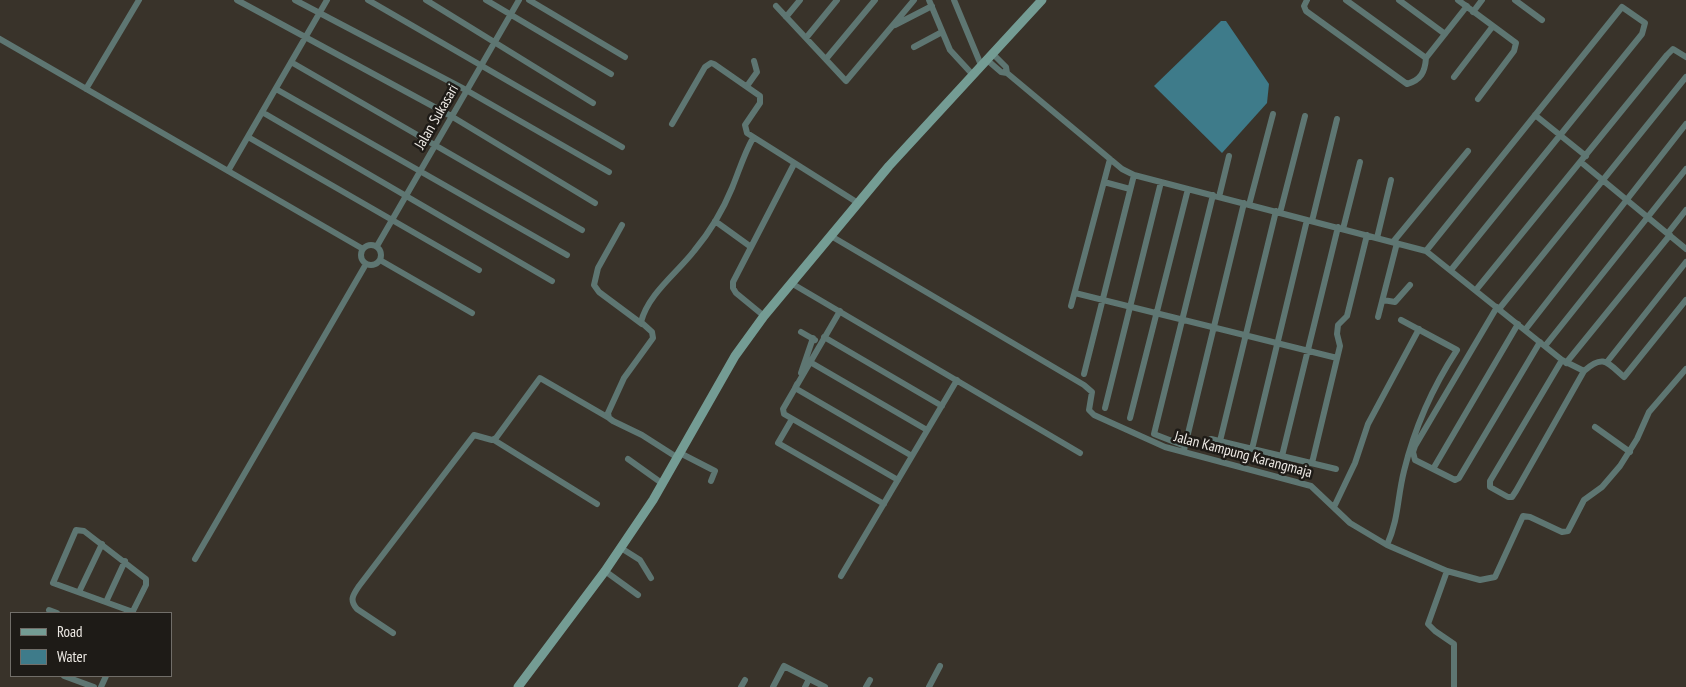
<!DOCTYPE html>
<html>
<head>
<meta charset="utf-8">
<style>
  body { margin:0 }
  #map { position:relative; width:1686px; height:687px; overflow:hidden; background:#39332a; font-family:"PT Sans Narrow",sans-serif }
  canvas { display:block }
  .legend { position:absolute; left:10px; top:612px; width:162px; height:65px; box-sizing:border-box; background:#1e1b17; border:1px solid #716e69; margin:0; padding:6px 9px; list-style:none; font-size:15px; color:#eeeae5 }
  .legend li { display:flex; align-items:center; gap:10px; height:25px }
  .legend b { width:25px; border:1px solid #716e69 }
</style>
</head>
<body>
<div id="map">
<canvas width="1686" height="687"></canvas>
<ul class="legend">
<li><b style="height:6px;background:#749c94"></b>Road</li>
<li><b style="height:14px;background:#3e7b8a"></b>Water</li>
</ul>
</div>
<script>
const context = document.querySelector('canvas').getContext('2d');
context.lineJoin = 'round';
function paint(path, color) {
  context.fillStyle = color;
  context.fill(path, 'evenodd');
}
function stroke(path, color, width, dash) {
  context.strokeStyle = color;
  context.lineWidth = width;
  context.lineCap = dash ? 'butt' : 'round';
  context.setLineDash(dash || []);
  context.stroke(path);
}
function write(font, color, halo, rows, align = 'center') {
  context.font = font + ' "PT Sans Narrow",sans-serif';
  context.lineWidth = 5;
  context.setLineDash([]);
  context.textBaseline = 'middle';
  context.strokeStyle = halo;
  context.fillStyle = color;
  for (const [text, x, y, turn = 0] of rows) {
    context.save();
    context.translate(x, y);
    context.rotate((+turn || 0) * Math.PI / 180);
    context.textAlign = isNaN(turn) ? turn : align;
    if (halo) context.strokeText(text, 0, 0);
    context.fillText(text, 0, 0);
    context.restore();
  }
}
paint(new Path2D(`
  M1221 21H1226L1269 84 1267 103 1222 153 1154 86Z`), '#3e7b8a');
stroke(new Path2D(`
  M237 0 451 116 595 203
  M295 0 466 90 609 172
  M368 0 622 147
  M426 0 593 103
  M486 0 611 74
  M529 0 625 57
  M929 0 950 50 973 75
  M954 0 981 65
  M1307 0 1304 6 1306 11 1407 84C1421 80 1425 72 1426 58L1467 6
  M1346 0 1426 58
  M1399 0 1445 34
  M1458 0 1516 43 1514 51 1478 99
  M1515 0 1542 20
  M776 6 846 81 914 0
  M1473 12 1482 0
  M786 17 800 0
  M895 25 932 6
  M806 38 837 0
  M0 39 363 249
  M914 47 942 32
  M992 53 1006 67 1007 73
  M826 59 875 0
  M986 59 1001 72 1007 73 1122 169 1134 175 1426 251 1562 360 1584 371C1603 354 1607 362 1624 377L1686 300
  M291 62 582 230
  M1454 77 1493 26
  M747 86 757 72 754 61
  M86 89 139 0
  M276 89 567 255
  M262 112 552 281
  M1535 115 1586 156
  M672 124 705 67 711 63 714 64 760 96V103L745 125 747 133 858 203
  M248 137 479 270
  M1582 163 1686 249
  M228 171 327 0
  M1104 182 1130 189
  M1219 197 1229 156
  M1249 205 1273 114
  M1280 213 1305 116
  M715 221 751 247
  M1312 221 1337 119
  M622 225 598 268 594 285 599 292 642 324
  M1343 229 1360 162
  M1668 233 1686 210
  M831 236 1084 385 1092 392 1089 410 1094 415 1165 447 1311 486 1350 523 1387 545 1447 571 1480 580 1495 577 1523 516 1530 517 1562 532 1568 531 1584 500 1602 487 1620 466 1637 439 1649 412 1686 369
  M1377 238 1391 180
  M1393 242 1468 151
  M361 255a10 10 0 1 1 20 0a10 10 0 1 1-20 0Z
  M377 246 519 0
  M1426 251 1622 7 1645 23 1642 34 1451 270
  M380 260 472 313
  M791 283 1080 453
  M1476 290 1667 55 1673 49 1686 57
  M1075 293 1337 358
  M1383 300 1395 302 1410 285
  M1071 306 1110 159
  M1497 307 1415 446 1413 452 1415 460 1455 480 1459 478 1540 342
  M1499 309 1686 77
  M840 311 783 409 784 414 898 480
  M764 316 736 293 733 288V282L794 164
  M1378 317 1397 243
  M1525 330 1686 124
  M801 332 815 340
  M824 337 942 406
  M1545 346 1686 169
  M1562 360 1490 481V487L1508 497H1512L1516 491 1584 371
  M810 362 927 430
  M1607 362 1686 262
  M1566 363 1670 235
  M801 373 813 338
  M1084 374 1134 175
  M797 384 795 388 912 456
  M1105 408 1161 182
  M1130 418 1188 189
  M792 419 778 443 884 504
  M1595 427 1630 452
  M1211 439 1336 469
  M494 440 597 504
  M1220 441 1276 211
  M1185 446 1154 434 1213 195
  M1252 449 1307 220
  M1184 450 1244 203
  M680 453 715 471 711 481
  M1282 456 1338 227
  M678 458 642 435 613 421 609 418 608 413 624 378 653 338 652 332 641 322C648 294 677 273 694 251 709 233 723 210 732 188 739 171 744 154 753 138
  M628 459 663 484
  M1312 463 1340 346 1337 334 1338 325 1347 316 1367 235
  M1433 469 1518 324
  M1334 507 1355 463 1368 424 1419 329
  M1387 545C1399 518 1397 499 1404 471 1415 426 1432 388 1457 350L1401 320
  M621 548 640 560 651 578
  M195 559 366 264
  M605 571 638 595
  M1447 571 1428 624 1435 631 1454 644V687
  M841 576 957 380
  M79 592 102 544
  M106 602 125 561
  M49 610 57 613
  M132 613 146 585V579L84 531 76 530 53 583 133 612
  M393 633 357 609C349 600 353 595 359 586L474 435 492 440 496 438 540 378 609 418
  M64 676 94 687
  M101 687 106 676
  M741 687 745 680
  M773 687 784 666 825 687
  M805 687 809 679
  M866 687 870 680
  M929 687 940 666`), '#5e7672', 6);
stroke(new Path2D(`
  M518 687 605 571 653 500 735 356 764 316 889 166 1042 0`), '#749c94', 9);
write('15px', '#eeeae5', '#1e1b17', [
  ["Jalan Sukasari",437,117,-60],
  ["Jalan Kampung Karangmaja",1243,455,15]
]);
</script>
</body>
</html>
